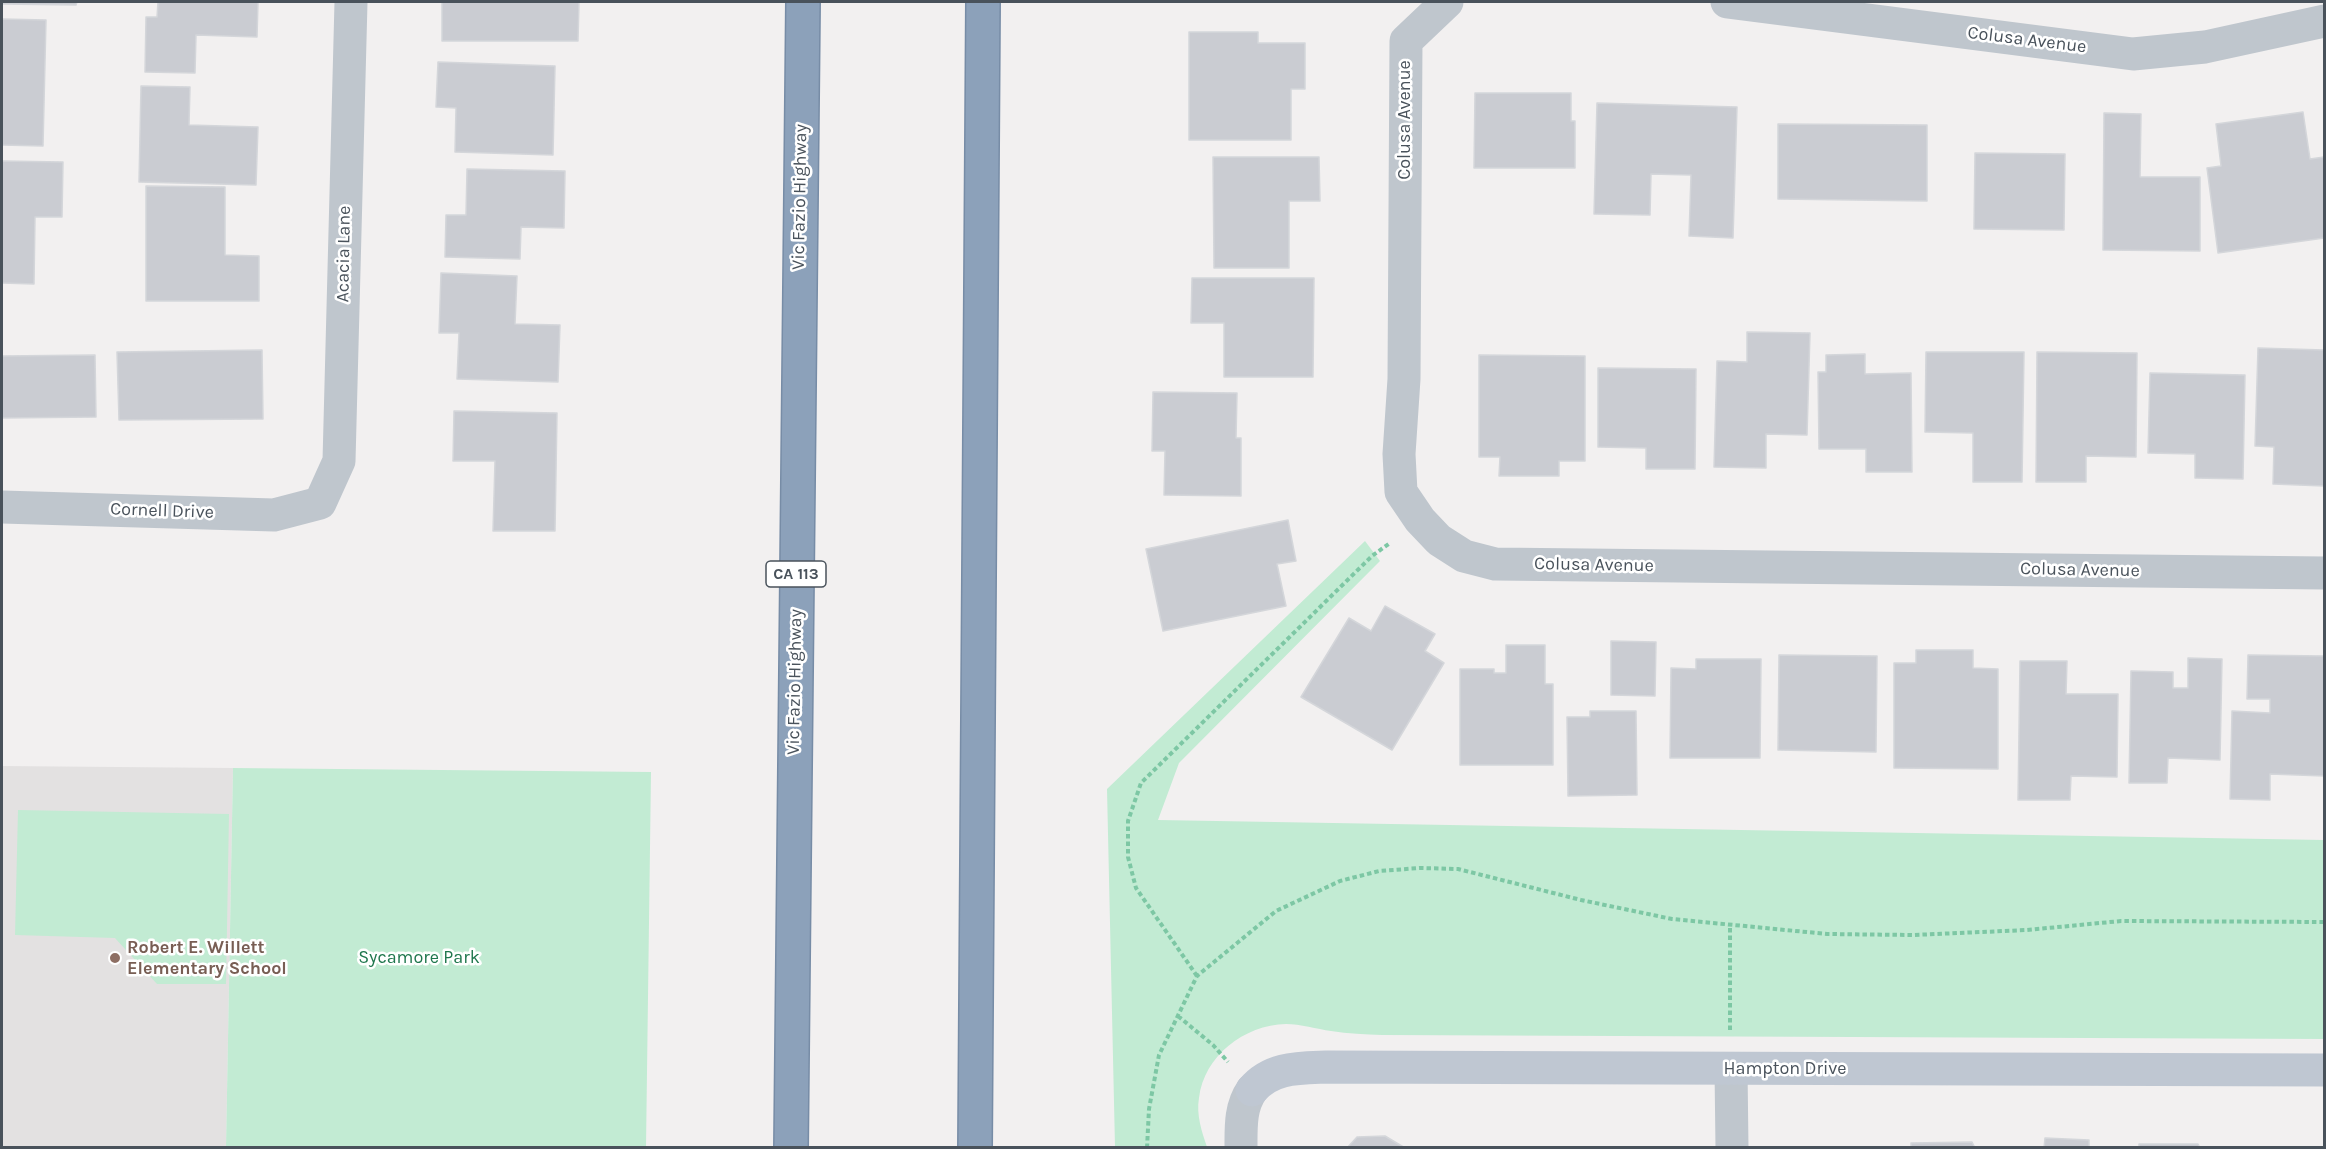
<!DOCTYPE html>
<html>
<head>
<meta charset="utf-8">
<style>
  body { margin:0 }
  #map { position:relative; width:2326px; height:1149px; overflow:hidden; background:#f2f0f0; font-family:Karla,sans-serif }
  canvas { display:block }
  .frame { position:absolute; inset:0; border:3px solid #49525b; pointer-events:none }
</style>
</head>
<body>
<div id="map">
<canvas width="2326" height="1149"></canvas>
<div class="frame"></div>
</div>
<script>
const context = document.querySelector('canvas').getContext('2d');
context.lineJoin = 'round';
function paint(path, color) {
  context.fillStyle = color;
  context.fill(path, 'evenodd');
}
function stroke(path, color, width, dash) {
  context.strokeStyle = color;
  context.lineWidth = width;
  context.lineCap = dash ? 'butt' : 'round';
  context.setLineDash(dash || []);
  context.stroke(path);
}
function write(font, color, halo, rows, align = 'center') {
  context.font = font + ' Karla,sans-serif';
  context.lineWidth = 5;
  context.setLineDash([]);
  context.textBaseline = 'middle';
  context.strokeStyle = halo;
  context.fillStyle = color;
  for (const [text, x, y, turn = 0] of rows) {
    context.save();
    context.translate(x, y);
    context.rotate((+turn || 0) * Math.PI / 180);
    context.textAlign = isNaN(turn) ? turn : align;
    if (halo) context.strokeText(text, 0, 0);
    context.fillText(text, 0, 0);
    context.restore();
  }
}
paint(new Path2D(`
  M2 766 233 768 226 1147 2 1148Z`), '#e3e1e1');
paint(new Path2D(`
  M1365 541 1380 561 1179 763 1158 820 2324 840V1039L1382 1035C1365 1034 1348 1034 1331 1031 1317 1029 1300 1024 1286 1024 1244 1025 1204 1056 1199 1098 1196 1115 1202 1132 1207 1147H1115L1107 789Z
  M233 768 651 772 646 1147H226Z
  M18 810 229 814 226 984H157L115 938 15 935Z`), '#c2ebd3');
const building = new Path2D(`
  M2 2H77L76 5 2 4Z
  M158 2H258L257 37 196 35 195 73 145 72 146 17H157Z
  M442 2H579L578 41H442Z
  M2 19 46 20 43 146 2 145Z
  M1189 32H1258V43H1305V89H1291V140H1189Z
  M438 62 555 66 553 155 455 152 456 108 436 107Z
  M141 86 190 87 189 125 258 127 256 185 139 182Z
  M1475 93H1571V121H1575V168H1474Z
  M1597 103 1737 107 1733 238 1689 236 1691 175 1651 174 1650 215 1594 214Z
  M2303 112 2310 159 2324 157V238L2218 253 2207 168 2221 166 2216 124Z
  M2104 113 2141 114 2140 177H2200V251L2103 250Z
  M1778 124 1927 125V201L1778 199Z
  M1975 153 2065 154 2064 230 1974 229Z
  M1213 157H1319L1320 201H1289V268H1214Z
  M2 161 63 162 62 217H35L34 284 2 283Z
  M467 169 565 171 564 228 521 227 520 259 445 257 446 215H466Z
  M146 186 225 187V255L259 256V301H146Z
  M441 273 517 276 515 324 560 325 558 382 457 379 459 333H439Z
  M1192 278H1314L1313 377H1224V323H1191Z
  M1747 332 1810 333 1807 435 1766 434V468L1714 467 1717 361 1747 362Z
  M2258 348 2324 350V486L2273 484 2274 447 2255 446Z
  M262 350 263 419 119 420 117 352Z
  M1926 352H2024L2022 482H1973V433L1925 432Z
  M2037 352 2137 353 2136 457 2086 456V482H2036Z
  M1865 354V374L1911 373 1912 472H1866V449H1819L1818 372H1826V355Z
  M95 355 96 417 2 418V356Z
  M1479 355 1585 356V461H1559V476H1499L1500 457H1479Z
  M1598 368 1696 369 1695 469H1646V448L1598 447Z
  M2150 373 2245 375 2243 479 2195 478V454L2148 453Z
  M1153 392 1237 393 1236 438H1241V496L1164 495 1165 451H1152Z
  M454 411 557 413 555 531H493L495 461H453Z
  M1288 520 1296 561 1277 564 1286 606 1163 631 1146 549Z
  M1385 606 1435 634 1425 651 1444 663 1392 750 1301 697 1349 618 1371 631Z
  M1611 641 1656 642 1655 696 1611 695Z
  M1506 645H1545V684H1553V765H1460V669H1494V673H1506Z
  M1916 650H1973V668L1998 669V769L1894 768V663H1916Z
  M1779 655 1877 656 1876 752 1778 750Z
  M2248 655 2324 656V776L2270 774V800L2230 799 2232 711 2270 713V699H2247Z
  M2188 658 2222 659 2220 760 2168 758 2167 783H2129L2131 671 2173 672V688H2188Z
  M1696 659H1761L1760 758H1670L1671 668 1696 669Z
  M2020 661H2067L2066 694H2118L2117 777 2071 776 2070 800H2018Z
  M1590 711H1636L1637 795 1568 796 1567 717H1590Z
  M1385 1136 1405 1148H1347L1357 1137Z
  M2045 1138 2089 1140V1148H2044Z
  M1972 1142 1975 1148H1911V1143Z
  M2139 1144H2198L2200 1148H2139Z`);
paint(building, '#caccd2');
stroke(building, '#d4d6da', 1.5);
const highway = new Path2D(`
  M791 1148 803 2
  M975 1148 983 2`);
stroke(highway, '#778ca6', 36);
stroke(new Path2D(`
  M1197 976 1136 888 1128 857V821L1141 783 1372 556 1390 543
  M1178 1016 1213 1045 1228 1062
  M1730 1030V926
  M1147 1148 1149 1109 1159 1055 1197 976 1276 911 1340 881 1379 871 1420 868 1458 869 1581 900 1672 919 1827 934 1913 935 2027 930 2121 921 2324 922`), '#7dc7a4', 4, [4.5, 3]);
stroke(new Path2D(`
  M1447 2 1406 41 1404 379 1399 454 1401 492 1420 520 1439 540 1464 556 1495 564 2324 573
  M1727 2 2133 54 2205 47 2324 21
  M2 507 274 515 320 503 339 461 351 2
  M1731 1069 1732 1148
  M1241 1148C1241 1127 1240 1107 1252 1090`), '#bfc6cd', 33);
stroke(new Path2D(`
  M1252 1090C1271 1067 1299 1068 1326 1067L2324 1070`), '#bfc7d2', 33);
stroke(highway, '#8ca1ba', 33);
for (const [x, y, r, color] of [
  [115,958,6,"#8d6e63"]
]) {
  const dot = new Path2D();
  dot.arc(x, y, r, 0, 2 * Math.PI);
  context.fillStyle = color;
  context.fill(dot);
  stroke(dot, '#fff', 2);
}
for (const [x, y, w] of [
  [796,574,60]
]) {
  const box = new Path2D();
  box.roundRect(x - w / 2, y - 13, w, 26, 4.5);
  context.fillStyle = '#fff';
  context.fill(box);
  stroke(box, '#49525b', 1.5);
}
write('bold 16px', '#49525b', null, [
  ["CA 113",796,574]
]);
write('18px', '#49525b', '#fff', [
  ["Colusa Avenue",2027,40,7],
  ["Colusa Avenue",1405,120,-90],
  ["Vic Fazio Highway",800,197,-89],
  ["Acacia Lane",344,254,-89],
  ["Cornell Drive",162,511,2],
  ["Colusa Avenue",1594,565,1],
  ["Colusa Avenue",2080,570,1],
  ["Vic Fazio Highway",795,682,-89],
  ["Hampton Drive",1785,1069]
]);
write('bold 18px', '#785e54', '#fff', [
  ["Robert E. Willett",127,948],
  ["Elementary School",127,969]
], 'left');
write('18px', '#1f774d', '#fff', [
  ["Sycamore Park",419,958]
]);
</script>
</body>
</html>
